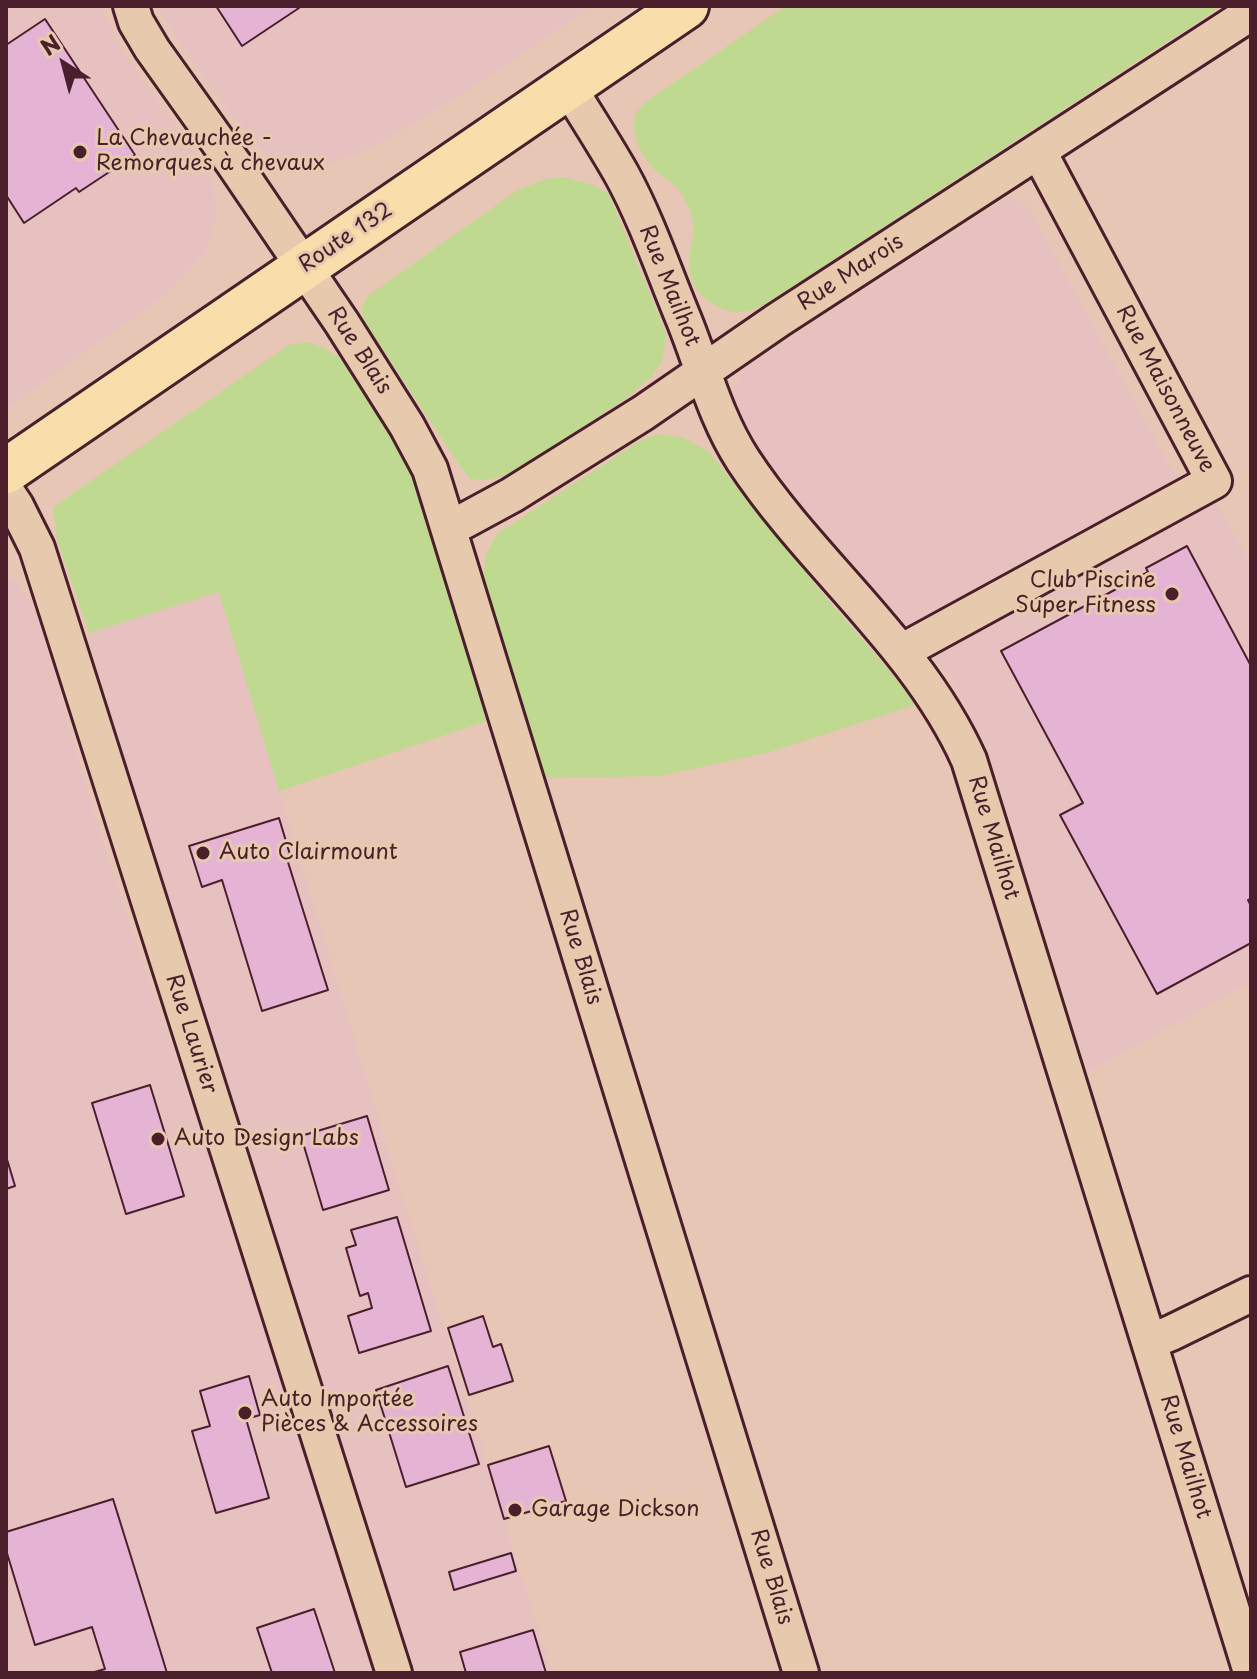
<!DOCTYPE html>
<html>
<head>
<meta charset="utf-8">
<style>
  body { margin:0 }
  #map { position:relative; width:1257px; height:1679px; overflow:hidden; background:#e7c6b6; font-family:"Playpen Sans",sans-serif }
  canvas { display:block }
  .frame { position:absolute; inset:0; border:8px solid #4a1f2b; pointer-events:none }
  .north { position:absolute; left:24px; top:24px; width:80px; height:80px; -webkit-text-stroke:6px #e7caae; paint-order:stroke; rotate:324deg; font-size:22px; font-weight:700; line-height:32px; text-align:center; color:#4a1f2b }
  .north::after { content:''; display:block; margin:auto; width:28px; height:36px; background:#4a1f2b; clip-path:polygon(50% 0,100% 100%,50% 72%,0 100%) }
</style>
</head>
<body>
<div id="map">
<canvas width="1257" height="1679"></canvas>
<div class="frame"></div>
<div class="north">N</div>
</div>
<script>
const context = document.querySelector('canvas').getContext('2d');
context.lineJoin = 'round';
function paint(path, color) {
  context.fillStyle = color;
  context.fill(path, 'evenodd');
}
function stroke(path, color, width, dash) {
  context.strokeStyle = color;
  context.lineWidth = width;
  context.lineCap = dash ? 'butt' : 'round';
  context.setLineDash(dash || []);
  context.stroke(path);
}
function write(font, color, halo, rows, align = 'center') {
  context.font = font + ' "Playpen Sans",sans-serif';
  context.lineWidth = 6;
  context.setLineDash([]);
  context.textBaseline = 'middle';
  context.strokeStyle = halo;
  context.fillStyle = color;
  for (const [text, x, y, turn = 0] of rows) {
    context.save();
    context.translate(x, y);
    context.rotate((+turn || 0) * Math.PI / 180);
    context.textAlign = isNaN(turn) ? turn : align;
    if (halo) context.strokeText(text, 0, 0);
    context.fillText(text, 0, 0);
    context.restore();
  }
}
paint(new Path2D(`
  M6 6H102L118 43 198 157 214 186 216 218 205 253 164 296 6 408Z
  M157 6H592L470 89 398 133 359 153 328 164 309 165 277 160 262 152 251 143 175 36Z
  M1004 200H1018L1029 208 1172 470 1221 510 1251 565V982L1088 1072 989 754 963 700 950 676 802 506 748 432 735 407 732 391 739 377 749 365Z
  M6 575 18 582 35 609 108 859 353 1584 381 1673H6Z
  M219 591 394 1171 488 1465 549 1446 566 1501 504 1520 552 1673H411L133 794 98 676 89 633Z`), '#e6c1bf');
paint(new Path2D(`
  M786 6H1222L764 305C746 313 736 316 717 306 694 295 686 274 690 250 691 244 693 237 694 231 694 220 689 206 683 196 675 182 662 178 652 167 641 154 630 132 635 115 637 110 643 105 647 101Z
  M564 177 593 185 609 194 666 334 663 359 651 377 624 400 510 474 486 480 470 479 458 463 365 322 361 309 369 295 518 190 546 179Z
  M308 342 322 347 339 357 356 376 410 458 422 489 435 548 487 721 279 791 219 592 89 633 57 539 53 507 289 345Z
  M660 434 684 438 708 451 828 600 918 704 770 752 660 776 544 778 484 580C484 558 486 549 500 532L641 440Z`), '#bfd990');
const building = new Path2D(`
  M216 6H298L299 8 242 46Z
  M45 19 135 155 79 192 76 188 24 223 6 195V45Z
  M1187 546 1251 666V899L1248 900 1251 906V943L1157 994 1060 815 1083 803 1001 651 1148 572 1146 568Z
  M279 818 291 858 287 859 328 990 262 1011 222 880 202 887 189 846Z
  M150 1085 184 1196 126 1214 92 1103Z
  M367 1116 389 1190 323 1210 301 1136Z
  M6 1156 15 1186 6 1189Z
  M397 1217 431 1331 359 1353 348 1316 372 1308 368 1293 360 1296 346 1248 356 1245 351 1230Z
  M483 1316 493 1347 501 1344 513 1381 469 1395 448 1328Z
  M448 1366 479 1464 406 1487 376 1390Z
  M249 1376 260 1415 246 1419 269 1498 216 1513 192 1431 210 1426 200 1391Z
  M549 1446 566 1501 504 1519 488 1465Z
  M113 1499 160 1650 167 1673H91L105 1669 92 1627 35 1645 6 1550V1532Z
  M511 1553 516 1571 454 1590 449 1572Z
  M314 1609 335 1673H272L257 1628Z
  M533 1630 546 1673H466L460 1652Z`);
paint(building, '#e5b4d4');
stroke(building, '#4a1f2b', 2);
const minor = new Path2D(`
  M131 6 136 22 152 49 234 164 342 323 407 426 430 469 801 1673
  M568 86C586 116 605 145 622 175 647 221 664 272 684 320 703 367 715 417 743 460 812 565 917 644 969 760L1251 1672
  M6 491 16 506 37 548 394 1673
  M448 527 464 521 512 495 643 413 778 320 1251 13
  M901 652 1214 481 1039 152
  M1149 1342 1171 1333 1251 1294`);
const highway = new Path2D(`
  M6 471 686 6`);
stroke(minor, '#4a1f2b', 40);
stroke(highway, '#4a1f2b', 50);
stroke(minor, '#e7caae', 34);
stroke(highway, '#f9deab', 44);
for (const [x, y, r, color] of [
  [80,152,8,"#4a1f2b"],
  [1172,594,8,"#4a1f2b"],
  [203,853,8,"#4a1f2b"],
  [158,1139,8,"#4a1f2b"],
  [245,1413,8,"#4a1f2b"],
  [515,1510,8,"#4a1f2b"]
]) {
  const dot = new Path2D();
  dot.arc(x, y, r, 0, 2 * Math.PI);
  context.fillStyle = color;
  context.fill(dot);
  stroke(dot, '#e7caae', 3);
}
write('22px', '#4a1f2b', '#e7caae', [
  ["La Chevauchée -",96,139],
  ["Remorques à chevaux",96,164],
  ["Club Piscine",1156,581,"right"],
  ["Super Fitness",1156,606,"right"],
  ["Auto Clairmount",219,853],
  ["Auto Design Labs",174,1139],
  ["Auto Importée",261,1400],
  ["Pièces & Accessoires",261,1425],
  ["Garage Dickson",531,1510]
], 'left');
write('22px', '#4a1f2b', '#e7caae', [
  ["Route 132",346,238,-34],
  ["Rue Marois",851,273,-33],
  ["Rue Mailhot",669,286,68],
  ["Rue Blais",359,351,57],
  ["Rue Maisonneuve",1165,389,62],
  ["Rue Mailhot",993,838,73],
  ["Rue Blais",580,957,73],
  ["Rue Laurier",191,1034,72],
  ["Rue Mailhot",1185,1457,73],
  ["Rue Blais",771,1577,73]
]);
</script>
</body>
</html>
